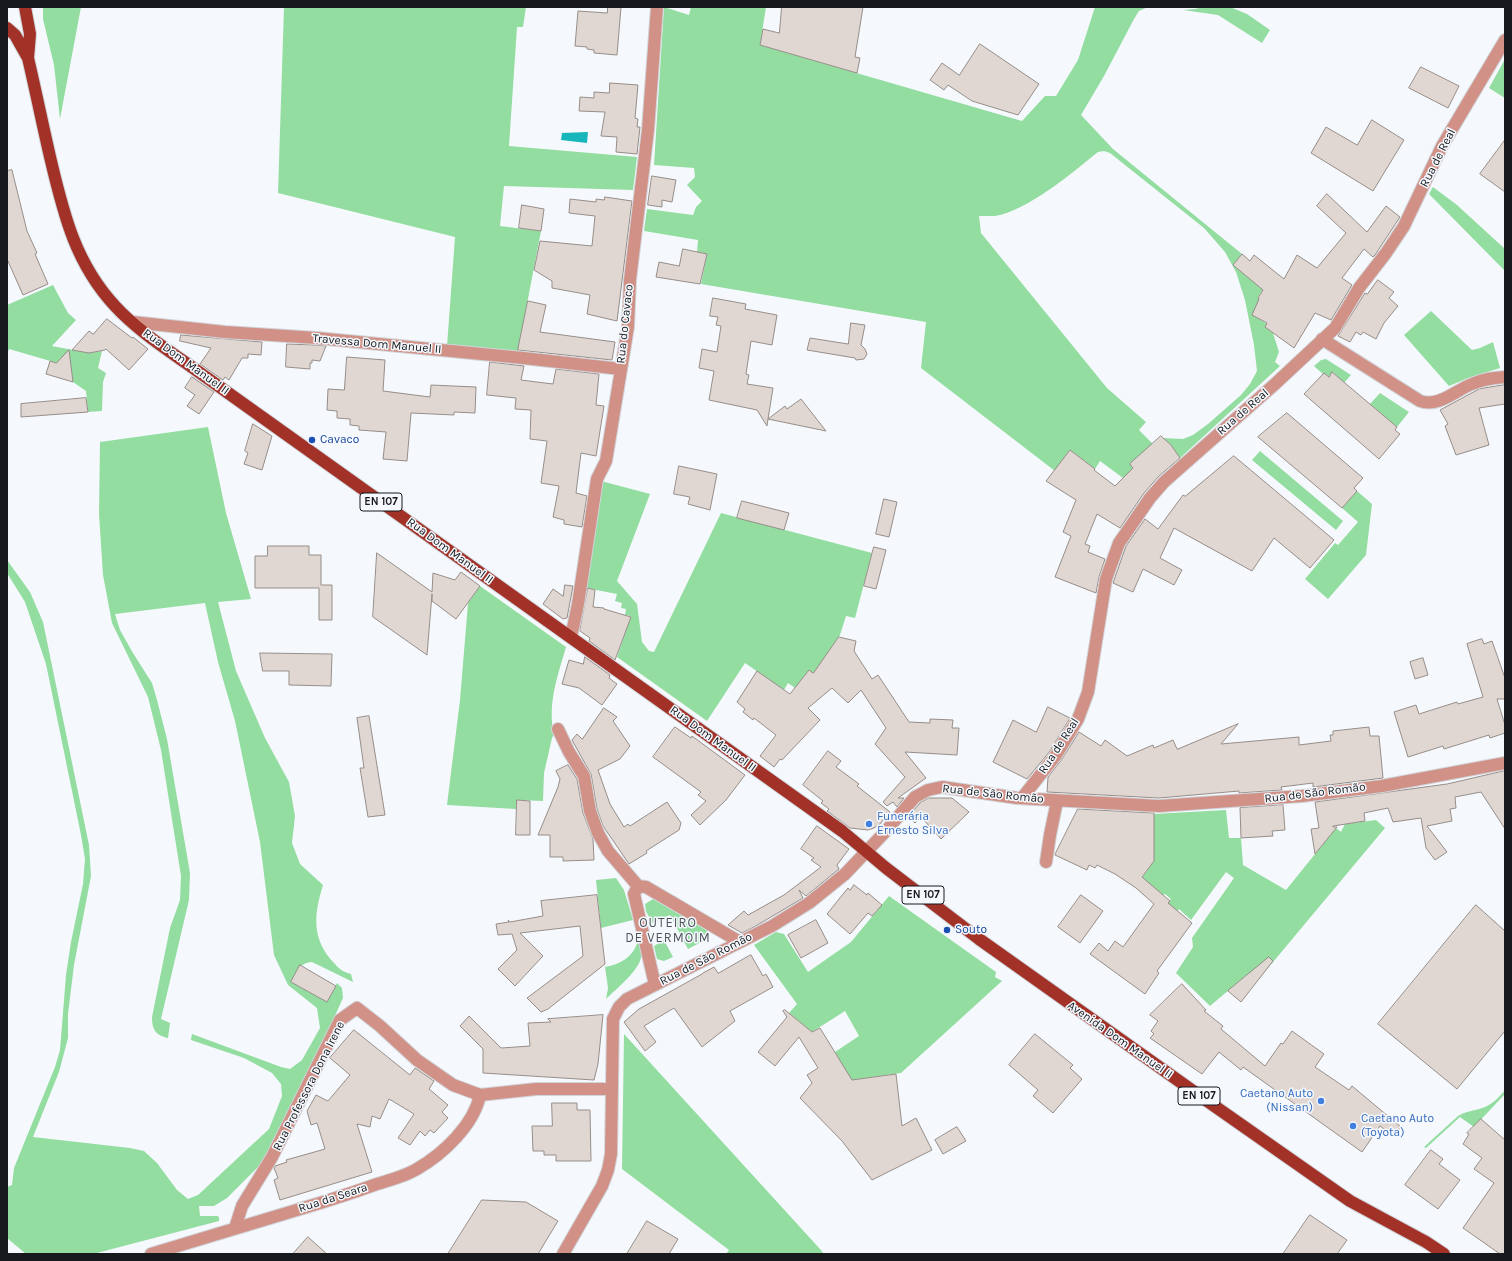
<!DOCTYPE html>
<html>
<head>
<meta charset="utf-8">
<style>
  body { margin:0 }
  #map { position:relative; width:1512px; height:1261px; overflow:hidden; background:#f5f9fe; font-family:Karla,sans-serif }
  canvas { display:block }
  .frame { position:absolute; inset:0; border:8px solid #17191c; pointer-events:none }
</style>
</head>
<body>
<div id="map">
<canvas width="1512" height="1261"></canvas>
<div class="frame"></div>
</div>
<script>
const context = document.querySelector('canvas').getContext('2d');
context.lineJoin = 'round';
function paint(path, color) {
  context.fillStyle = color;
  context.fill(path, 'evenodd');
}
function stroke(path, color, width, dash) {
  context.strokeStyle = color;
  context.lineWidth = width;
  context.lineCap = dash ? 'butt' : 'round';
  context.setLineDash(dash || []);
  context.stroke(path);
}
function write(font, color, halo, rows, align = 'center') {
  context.font = font + ' Karla,sans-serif';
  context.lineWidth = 3;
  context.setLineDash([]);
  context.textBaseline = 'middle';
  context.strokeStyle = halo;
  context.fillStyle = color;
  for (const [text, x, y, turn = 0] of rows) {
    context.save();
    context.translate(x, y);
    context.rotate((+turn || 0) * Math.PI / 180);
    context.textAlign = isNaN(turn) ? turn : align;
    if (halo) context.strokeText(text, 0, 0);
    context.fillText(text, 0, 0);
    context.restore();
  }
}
paint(new Path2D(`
  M43 7H81L60 119 54 65 43 19Z
  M284 7H526L523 27H517L509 146 637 157 633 190 504 186 500 226 541 231 518 351H505L447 346 455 237 278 193Z
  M664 7 689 15 691 7H766L760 45 1022 121 1045 96H1056L1078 60 1095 7H1148L1139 11 1134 19 1104 76 1081 115 1113 149 1242 254 1233 265 1270 278 1258 297 1262 301 1253 315 1267 324 1265 327 1273 333 1279 352 1275 362 1280 366 1180 458 1171 445 1167 442 1141 454 1130 464 1133 468 1123 478 1100 461 1095 469 1070 450 1055 471 921 368 926 322 701 284 707 254 697 252 698 240 644 231 647 209 693 215 696 207 702 201 687 185 695 177 694 168 654 165ZM1104 151 1110 153 1204 228 1225 252 1236 272 1245 300 1254 345 1257 371 1250 384 1241 395 1208 424 1193 435 1183 439 1163 438 1154 445 1139 430 1146 422 1107 388 981 233 979 216C985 216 990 216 995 216 1027 211 1072 173 1098 152Z
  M1204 7H1230L1247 14 1270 30 1262 43 1218 15 1183 10 1195 9Z
  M1505 59V98L1489 88Z
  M1433 187 1457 205 1505 249V271L1429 194Z
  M53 285 68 313 76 320 52 346 89 353 102 351 98 368 106 373 103 382 102 411 88 412 86 391 73 382 71 367 9 349 7 355V305Z
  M1431 311 1472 350 1480 348 1493 342 1500 368 1468 378 1449 386 1404 335Z
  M1326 359 1351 375 1344 383 1333 372 1329 377 1324 373 1323 374 1314 366 1321 360Z
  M1380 393 1409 412 1397 427 1370 404Z
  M208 427 226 513 251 599 218 602 236 671 265 738 289 782 295 816 292 843 300 864 323 885C314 914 311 939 334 963 339 969 343 972 351 974L353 982 312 962C299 963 297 972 291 982L327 1002 337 983 342 988 343 998 304 1084 264 1161 227 1198 214 1206H199L200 1216H217L219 1217V1221L93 1254H26L7 1238V1187L12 1185 14 1168 55 1067 60 1050 66 975 71 942 83 884 85 859 81 835 46 664 25 602 7 573V560L30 592 43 622 89 845 91 876 74 965 68 1014V1038L59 1072 33 1137 130 1148 144 1151 157 1163 177 1190 188 1199 198 1195 269 1129 282 1096 281 1084 272 1073 244 1058 191 1040 192 1034 281 1067 290 1069 302 1060 320 1028 317 1008 288 985 274 955 260 842 235 721 218 662 205 603 115 614 120 630 133 653 152 683 157 700 167 739 190 873 189 900 161 1019 170 1023 168 1038C155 1035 152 1029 152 1017L170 928 180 900 181 876 161 750 148 697 112 623 103 575 99 514 100 442Z
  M1260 451 1343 521 1336 530 1252 460Z
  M601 481 650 494 617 581 637 604 642 642 649 651 654 652 721 513 872 553 855 618 846 616 840 635 827 654 831 657 817 676 809 670 795 688 788 683 784 690 745 663 707 721 617 657 631 616 625 615 626 609 621 608 622 603 615 601 617 594 586 588Z
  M1357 491 1372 504 1366 555 1328 599 1305 579 1335 543 1338 545 1358 522 1342 508Z
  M480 586 566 647C558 675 547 704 554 734L552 738 544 773 543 801 517 800 516 809 447 805 460 700 468 603Z
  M1226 810 1229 838H1241L1243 865 1286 890 1336 828 1341 832 1345 824 1376 820 1385 828 1258 980 1249 973 1210 1006 1176 973 1193 947 1192 938 1234 878 1226 872 1191 920 1179 909 1172 920 1161 910 1171 899 1165 894 1163 895 1153 887 1146 897 1135 887 1147 871 1153 857 1154 814Z
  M616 878 624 890 633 920 601 928 596 880Z
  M889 896 996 972 995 977 1002 981 901 1073 858 1079 853 1085 835 1052 859 1036 845 1011 812 1032 789 1013 797 1004 754 945 776 932 784 934 808 972 851 942Z
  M653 899 708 931 707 939 688 949 670 915 652 923 646 911 645 904Z
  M664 940 673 957 664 961 657 959 654 946Z
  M638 941C640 946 642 952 641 957 639 971 616 989 606 999L608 988 605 967C621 964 633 957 638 941Z
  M624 1034 820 1249 824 1254H726L729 1250 622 1169Z
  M1505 1090V1094L1474 1127 1460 1117 1426 1148 1424 1147 1458 1116C1466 1111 1474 1111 1482 1108 1492 1105 1498 1098 1505 1090Z`), '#93dda0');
paint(new Path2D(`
  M588 132 587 143 561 140 562 133Z`), '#16b6bb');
const building = new Path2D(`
  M608 7H621L617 55 594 53V50L587 49V47L575 46 578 11 607 13Z
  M782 7H863L855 57 860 58 857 73 760 45 763 29 779 33Z
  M980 44 1039 84 1018 115 972 101 948 85 944 90 930 80 942 63 959 75Z
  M1421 67 1459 86 1448 108 1409 88Z
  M610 83 638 85 635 118 638 119 637 127H640L637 154 616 152 617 137 601 136 605 112 579 111 580 97 594 98V92L609 93Z
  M1372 120 1404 140 1373 191 1311 153 1326 127 1357 145Z
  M1505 140V192L1480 174Z
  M12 170 27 231 37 253 35 254 48 284 23 295 7 259V171Z
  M652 176 676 180 672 202 662 200V207L648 205Z
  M1327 194 1367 232 1386 206 1400 217 1375 255 1373 257 1364 249 1342 278 1352 285 1331 320 1315 313 1294 348 1265 327 1267 323 1252 315 1259 299 1258 298 1263 290 1233 265 1242 254 1250 261 1254 255 1284 279 1297 255 1317 268 1346 233 1317 206Z
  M605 197 632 201 617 321 587 314 590 295 552 288V281L534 270 540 241 592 246 595 216 569 213 570 199 596 202V199L604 200Z
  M522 205 544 209 541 231 519 228Z
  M683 249 707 254 700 284 656 277 659 262 679 266Z
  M1378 280 1394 292 1389 298 1398 306 1384 323 1376 339 1363 332 1361 335 1356 332 1350 342 1338 336 1365 293 1367 294Z
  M713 298 746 304 745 309 777 315 772 345 751 341 746 374 749 375 747 384 773 388 768 419 785 406 787 409 801 399 826 431 768 419 767 426 757 410 709 400 714 371 699 368 702 349 717 352 721 326 716 325 718 317 710 316Z
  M528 301 546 305 540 332 615 342 612 360 518 350Z
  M107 319 132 338 133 337 148 349 129 370 106 349 105 350 89 353 72 350 89 331 93 334Z
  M851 323 865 325 861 345 865 349 867 354 864 359 856 360 855 358 807 350 810 338 848 344Z
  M181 335 262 342 261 355 248 354V358H242L229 380 225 377 223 380 200 364 211 348 180 341Z
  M287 344 316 345 326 346 320 361 312 360V363H310V369L286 367Z
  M69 350 73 382 46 374 50 361 56 363Z
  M347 357 385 360 383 391 430 397 431 385 476 387 475 413 454 412V415L411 413 407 461 383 459 386 432 359 430V426L350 425V419L337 418V411L327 410 328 389 344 390Z
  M490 362 524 366 521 380 553 384 556 369 599 374 596 405 604 406 596 456 581 453 576 493 587 496 582 527 564 524V520L553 517 559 486 541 483 547 441 530 439 531 410 515 409 516 398 487 395Z
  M1332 372 1397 427 1395 430 1400 434 1379 459 1304 394 1324 373 1329 377Z
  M192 377 214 392 199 414 187 406 195 395 185 388Z
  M1505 385V404L1479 408 1489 445 1456 455 1445 426 1448 424 1440 410 1479 389Z
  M86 398 88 412 21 417V404Z
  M1287 413 1363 478 1354 488 1357 491 1342 508 1258 437Z
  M253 424 272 436 262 470 244 464 248 453 245 451Z
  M1161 436 1171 445 1180 458 1159 476 1144 493 1120 528 1097 514 1085 544 1090 546 1088 552 1105 559 1099 577 1096 593 1055 577 1071 536 1063 532 1076 500 1046 481 1070 450 1095 469 1094 470 1115 486 1133 468 1130 464Z
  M1234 456 1334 540 1310 568 1274 538 1252 571 1174 528 1160 558 1182 570 1174 585 1143 569 1133 592 1113 583 1126 546 1145 519 1158 529 1183 495 1185 496Z
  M679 466 717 474 710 510 688 504 690 497 674 494Z
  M884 499 897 502 889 537 876 534Z
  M742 501 789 513 784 530 737 518Z
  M268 546H309V555H321V585H332V620H319V588H255V556H267Z
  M874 547 886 550 876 589 864 586Z
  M377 553 432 592 433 573 455 580 461 572 480 586 456 619 432 601V594L427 655 373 617Z
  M565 585 573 586 567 618 563 619 543 604 553 589 563 596Z
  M588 588 595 590 593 607 604 608V609L631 617 615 660 589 641 590 638 580 631Z
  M839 637 856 641 854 651 872 679 878 675 909 722 930 723V719L953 720 952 728H959L957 755 905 752 926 778 898 798H904L897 807 893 802 887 806 883 802 905 777 875 744 886 728 861 690 848 703 832 688 808 708 820 720 782 760 780 759 774 767 760 756 776 735 754 718 753 720 743 712 745 709 737 702 757 671 790 694 809 670 813 673Z
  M1482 639 1484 644 1492 641 1505 678V699H1497L1505 725V733L1490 738 1489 735 1444 749 1443 746 1408 757 1394 712 1416 705 1419 714 1457 702 1458 704 1483 697 1467 644Z
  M260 653 332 654 331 686 289 685V671H263Z
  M585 657 610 675 609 678 617 684 602 705 579 688 562 684 569 660 583 664Z
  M1423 658 1428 675 1415 679 1410 662Z
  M1048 707 1070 718 1050 751 1027 779 993 762 1013 720 1036 732Z
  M604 708 617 717 613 721 630 746 620 759 598 770 610 804 624 827 628 824 630 826 667 802 681 823 679 830 646 851 647 853 629 864 603 826 597 809 591 774 572 740 577 734 582 739Z
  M369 716 385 815 368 817 360 768H364L357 718Z
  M1238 724 1221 744 1299 737V745L1331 741 1330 735H1333V731L1369 727 1370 736H1379L1383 778 1313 787V783L1281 787 1282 790 1239 793V791L1159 798 1047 792 1048 777 1062 759 1079 732 1101 746 1105 740 1127 756 1153 745 1154 748 1173 740 1177 749Z
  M675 727 691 738 692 736 745 775 726 800 700 825 691 815 706 801 698 795 701 792 653 757Z
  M828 751 841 761 836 767 859 784 857 786 890 812 880 824 874 828 868 830 850 828 827 811 829 809 821 803 823 801 803 785Z
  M568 765 577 779 583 813 593 839 594 860 563 861V857H550V835H538L558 787 560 779 556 771Z
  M1505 771V829L1481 792 1455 797 1456 808 1450 809 1452 821 1427 826 1447 852 1435 860 1426 848 1421 818 1393 822 1388 808 1364 813 1365 821 1333 826V827H1337L1315 854 1311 829 1319 828 1315 802 1447 784Z
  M929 798H952L969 812 941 839 921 817 915 823 908 817 920 803Z
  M517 800 530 801V835H516Z
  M1283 805 1285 830 1272 831 1273 836 1241 838 1240 808Z
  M1078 809 1154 813V861L1142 877 1170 901 1168 903 1192 923 1157 971 1159 973 1145 994 1090 954 1099 943 1108 951 1115 941 1123 947 1154 904 1136 888 1115 874 1097 865 1095 868 1089 865 1087 870 1055 855Z
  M817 826 849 849 837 865 839 869 806 896 799 890 803 898 754 927 742 933 728 925 744 911 748 915 784 895 821 867 811 860 814 858 801 849Z
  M854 885 867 895 868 893 882 905 872 916 868 913 850 934 827 914 848 888 850 890Z
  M597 895 605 964 548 1009 541 1012 527 998 583 956 580 926 520 933 543 956 515 986 498 969 517 950 512 934 498 935 496 924 509 922 508 920 510 922 543 916 541 901Z
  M1081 895 1103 911 1080 943 1058 927Z
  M1476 905 1505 931V1031L1457 1089 1378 1024Z
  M816 920 828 943 801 958 788 935Z
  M751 955 763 976 766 974 773 987 730 1011 735 1021 702 1047 674 1008 644 1026 656 1042 645 1051 624 1022 639 1009 702 974 703 973 714 967 718 973Z
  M1269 957 1273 961 1241 1002 1228 991Z
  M300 965 336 986 327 1002 291 982Z
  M1182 984 1206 1010 1204 1011 1223 1026 1221 1029 1265 1066 1281 1043 1283 1044 1292 1031 1324 1054 1315 1067 1349 1090 1352 1086 1401 1127 1393 1136 1380 1126 1362 1152 1243 1067 1241 1070 1219 1052 1202 1074 1150 1038 1154 1034 1151 1031 1158 1021 1150 1015Z
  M785 1010 812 1032 820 1028 852 1080 896 1074 902 1126 916 1118 932 1150 872 1180 842 1141 800 1098 812 1083 807 1075 818 1068 799 1037 775 1066 758 1052 787 1017 783 1011Z
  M603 1015 598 1064 594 1080 483 1073V1049L460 1026 469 1016 501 1048 530 1046 528 1023 551 1022 548 1019Z
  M354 1030 410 1075 415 1068 434 1081 429 1089 448 1105 442 1112 448 1118 434 1133 430 1130 425 1136 420 1131 410 1145 398 1138 414 1114 389 1099 380 1119 372 1116 370 1127 357 1124 372 1172 280 1200 274 1180 278 1178 274 1168 275 1166 287 1162 286 1160 325 1149 317 1123 311 1125 307 1111 316 1095 328 1101 350 1075 330 1058Z
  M1035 1034 1073 1065 1070 1068 1082 1079 1053 1113 1033 1096 1038 1090 1009 1065Z
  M552 1103H577V1110H590L591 1161H556V1155H544V1151H533L532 1126H552Z
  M1481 1119 1505 1140V1254H1500L1463 1228 1494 1183 1474 1169 1482 1158 1463 1144 1469 1134 1467 1133Z
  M957 1127 966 1141 943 1154 935 1140Z
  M1431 1150 1443 1159 1439 1164 1460 1180 1438 1209 1405 1185Z
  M482 1200 526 1202 558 1221 538 1254H448Z
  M1310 1215 1347 1240 1337 1254H1283Z
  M647 1221 678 1239 669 1254H627Z
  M308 1237 327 1254H293Z`);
paint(building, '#e1d7d2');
stroke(building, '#968d88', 1);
const street = new Path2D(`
  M133 322 225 332 317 338 523 358 621 369
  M1322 339 1420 401C1438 408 1456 390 1472 384 1483 379 1493 378 1505 377
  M571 637 578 604 597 479 606 461 628 327 630 280 648 130 657 7
  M558 729 569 752 584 776 590 811 598 833 608 851 638 886
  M1022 798 1056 755 1078 719 1088 692 1106 579 1119 543 1150 498 1164 482 1275 384 1335 328 1359 288 1386 253 1404 226 1442 146 1505 40
  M1046 862 1050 835 1057 801
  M638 886 646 887 740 942
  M638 886 634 894 655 985
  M235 1228 242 1206 272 1157 340 1020 357 1008 380 1026 417 1060 453 1085 480 1095 536 1089H612
  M151 1254C207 1237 263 1220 320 1203 339 1197 358 1191 377 1184 391 1180 405 1176 417 1169 443 1154 474 1125 480 1095
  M563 1254 602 1186 608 1170 611 1154 613 1019 619 1007 627 999 772 926 809 903 845 874 885 832 915 797 928 790 942 787 1017 798 1159 806 1302 796 1382 786 1505 763`);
const primary = new Path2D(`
  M25 7 30 34 28 58C36 92 43 127 51 161 64 216 76 264 115 306 138 331 168 350 196 370L842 831 886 868 979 939 1193 1091 1350 1201 1426 1242 1444 1254
  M7 28 15 35 28 58`);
stroke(street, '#d1d5da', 14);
stroke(primary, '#d1d5da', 14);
stroke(street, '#d19187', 12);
stroke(primary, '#a23128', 12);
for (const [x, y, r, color] of [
  [312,440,4,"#1a4fb4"],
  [869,824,4,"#3f7fe0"],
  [947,930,4,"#1a4fb4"],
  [1321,1101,4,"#3f7fe0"],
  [1353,1126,4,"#3f7fe0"]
]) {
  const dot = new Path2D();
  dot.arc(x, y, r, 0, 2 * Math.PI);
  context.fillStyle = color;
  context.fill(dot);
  stroke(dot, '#f5f9fe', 1.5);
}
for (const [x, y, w] of [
  [381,502,42],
  [923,895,42],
  [1199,1096,42]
]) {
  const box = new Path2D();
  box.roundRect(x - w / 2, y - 9, w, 18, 3);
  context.fillStyle = '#f5f9fe';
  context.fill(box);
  stroke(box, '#17191c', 1);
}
write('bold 11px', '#17191c', null, [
  ["EN 107",381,502],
  ["EN 107",923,895],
  ["EN 107",1199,1096]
]);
write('12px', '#17191c', '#f5f9fe', [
  ["Rua de Real",1438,158,-63],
  ["Rua do Cavaco",625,324,-84],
  ["Travessa Dom Manuel II",377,344,5],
  ["Rua Dom Manuel II",186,362,36],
  ["Rua de Real",1243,412,-41],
  ["Rua Dom Manuel II",450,551,36],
  ["Rua Dom Manuel II",713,739,36],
  ["Rua de Real",1059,746,-57],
  ["Rua de São Romão",1315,793,-7],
  ["Rua de São Romão",993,794,6],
  ["Rua de São Romão",706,959,-27],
  ["Avenida Dom Manuel II",1120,1040,35],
  ["Rua Professora Dona Irene",309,1086,-63],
  ["Rua da Seara",333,1198,-18]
]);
write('12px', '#164399', '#f5f9fe', [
  ["Cavaco",320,440],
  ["Souto",955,930]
], 'left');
write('12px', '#366cbe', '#f5f9fe', [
  ["Funerária",877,817],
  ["Ernesto Silva",877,831],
  ["Caetano Auto",1313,1094,"right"],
  ["(Nissan)",1313,1108,"right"],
  ["Caetano Auto",1361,1119],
  ["(Toyota)",1361,1133]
], 'left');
context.letterSpacing = '1px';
write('13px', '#4d5359', '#f5f9fe', [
  ["OUTEIRO",668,923],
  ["DE VERMOIM",668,938]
]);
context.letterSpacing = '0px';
</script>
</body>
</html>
